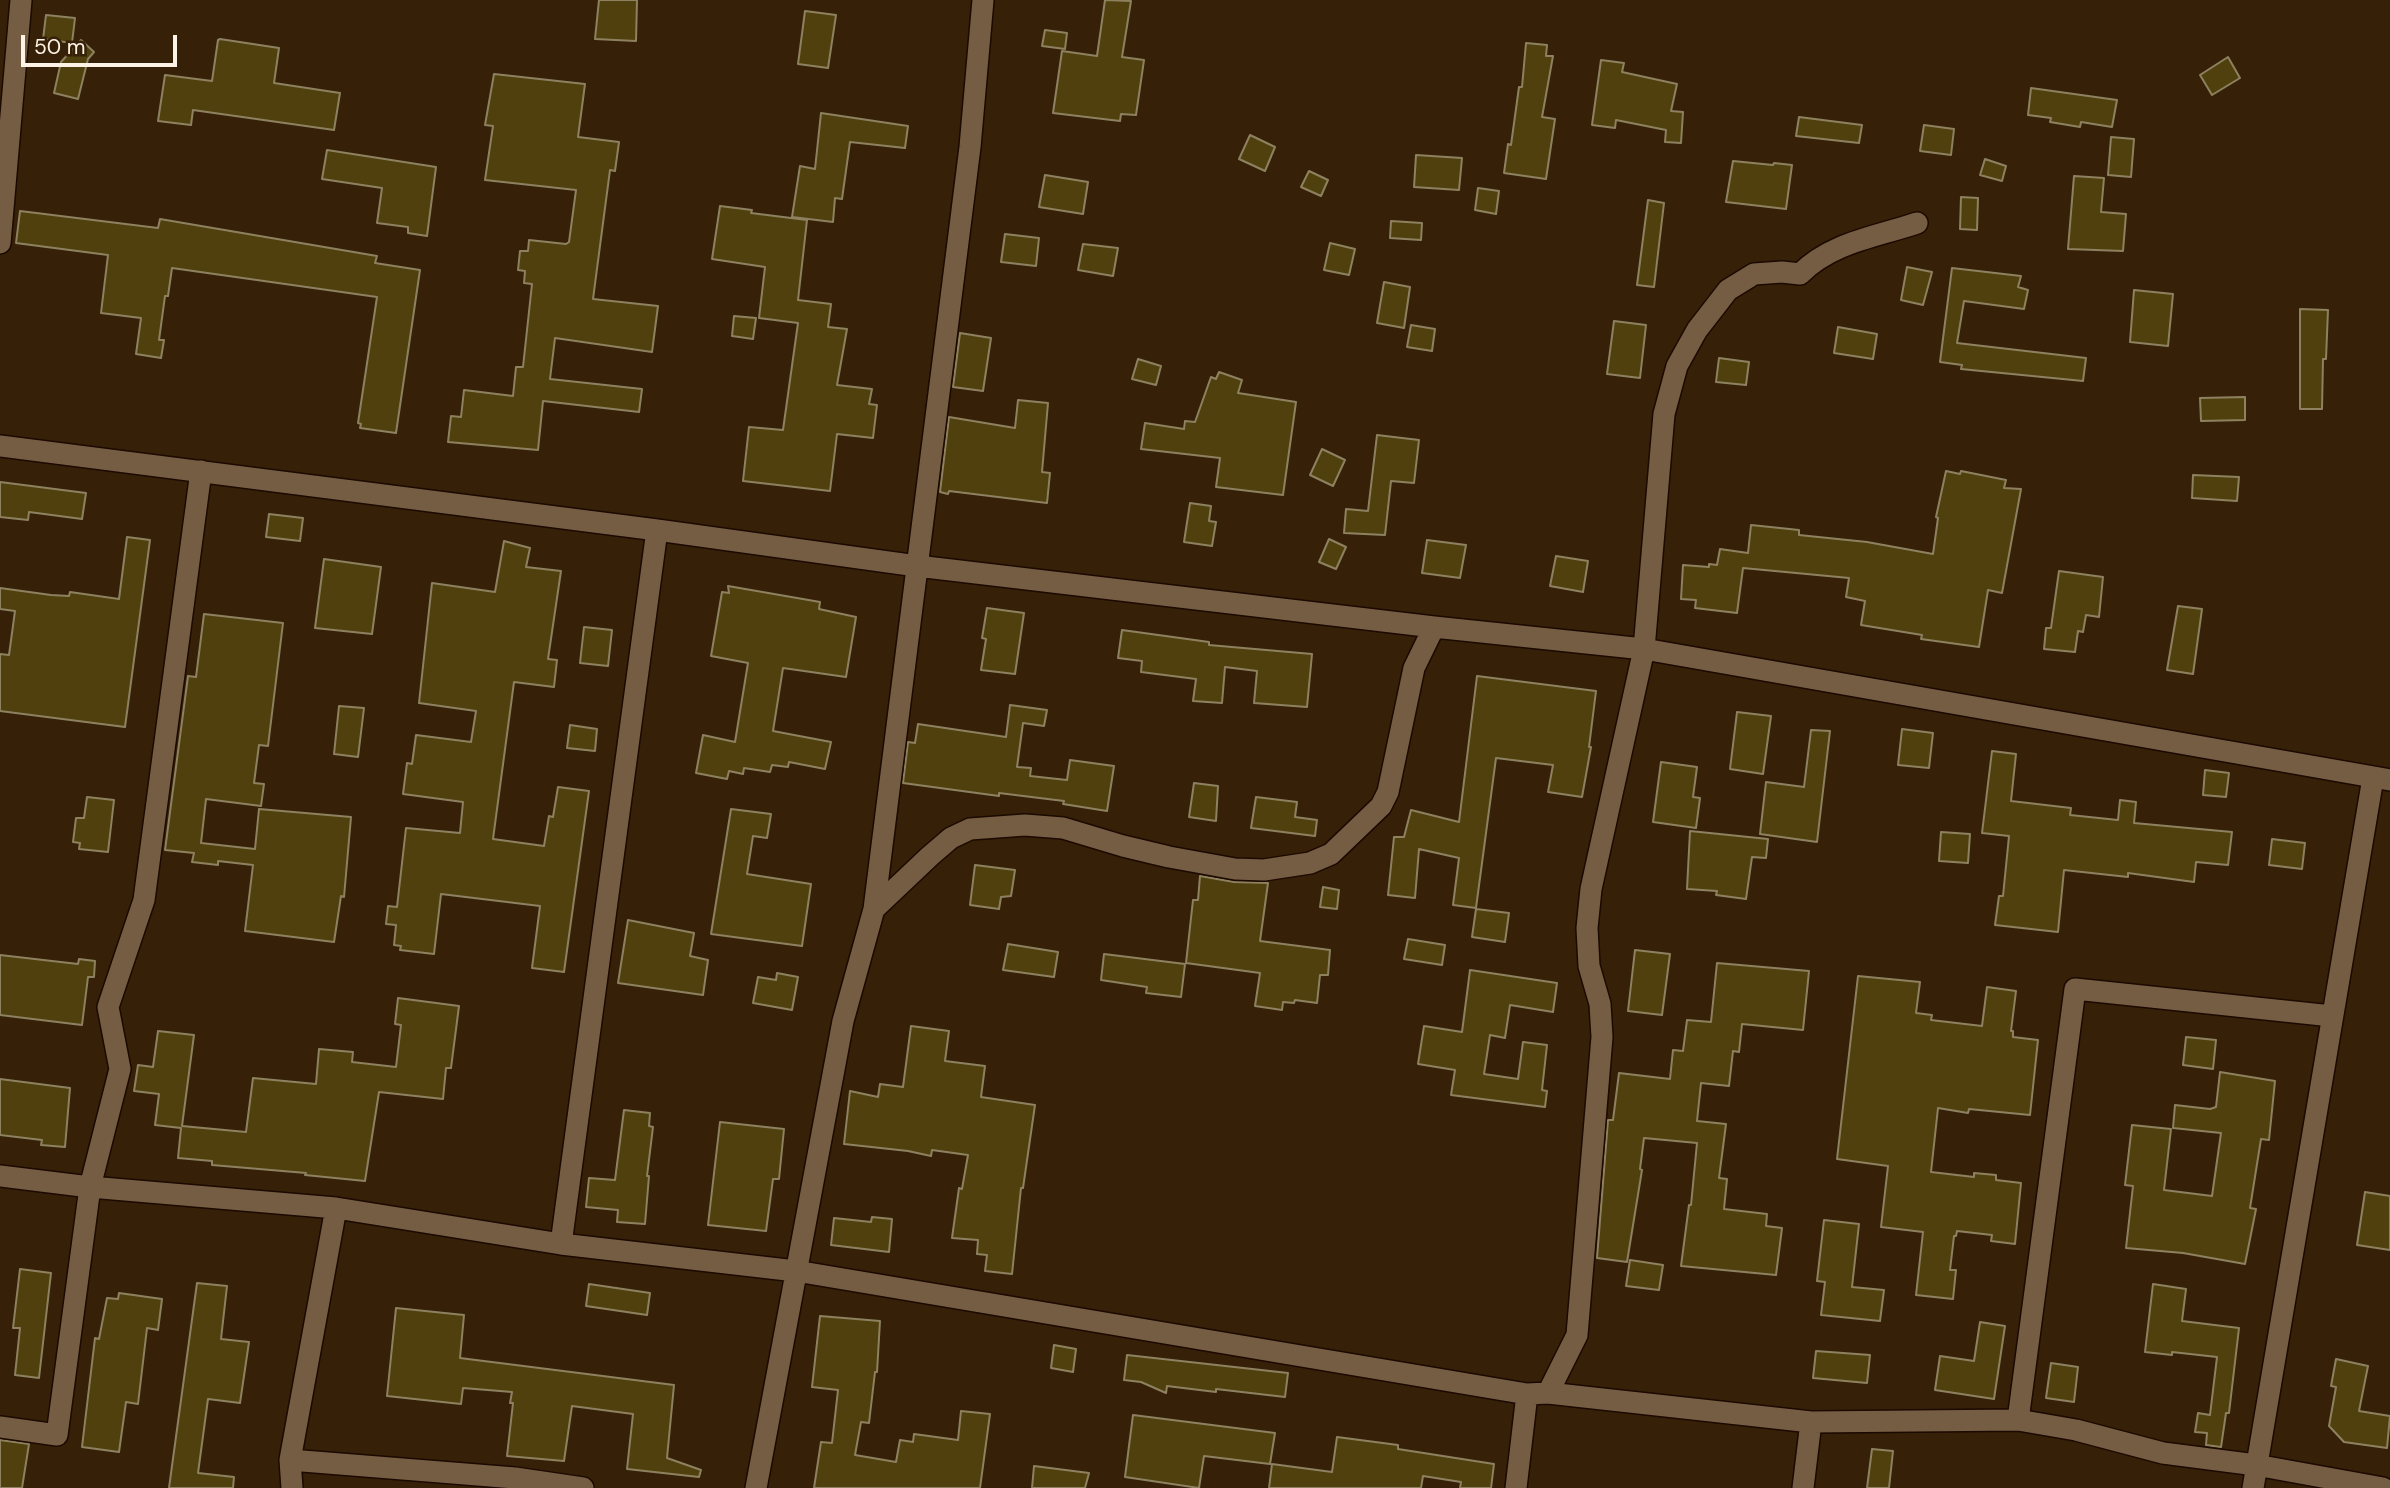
<!DOCTYPE html>
<html>
<head>
<meta charset="utf-8">
<style>
  body { margin:0 }
  #map { position:relative; width:2390px; height:1488px; overflow:hidden; background:#362108; font-family:"DM Sans",sans-serif }
  canvas { display:block }
  .scale { position:absolute; left:21px; top:35px; width:156px; height:32px; box-sizing:border-box; border:4px solid #fef3e7; border-top:0; padding-left:9px; font-size:21px; line-height:24px; white-space:nowrap; color:#fef3e7; -webkit-text-stroke:5px #362108; paint-order:stroke }
</style>
</head>
<body>
<div id="map">
<canvas width="2390" height="1488"></canvas>
<div class="scale">50 m</div>
</div>
<script>
const context = document.querySelector('canvas').getContext('2d');
context.lineJoin = 'round';
function paint(path, color) {
  context.fillStyle = color;
  context.fill(path, 'evenodd');
}
function stroke(path, color, width, dash) {
  context.strokeStyle = color;
  context.lineWidth = width;
  context.lineCap = dash ? 'butt' : 'round';
  context.setLineDash(dash || []);
  context.stroke(path);
}
const building = new Path2D(`
  M599 0H637L636 41 595 39Z
  M1105 0 1131 1 1122 57 1144 60 1136 115 1121 114 1120 121 1053 113 1062 51 1097 56Z
  M805 11 836 15 828 68 798 64Z
  M46 15 75 18 72 43 43 39Z
  M1045 30 1067 33 1065 49 1042 46Z
  M220 39 279 48 274 83 340 93 334 130 193 110 191 125 158 121 165 75 212 81 218 40Z
  M81 40 94 52 88 59 78 99 54 93 61 62Z
  M1526 43 1547 45 1546 56H1553L1542 117 1555 119 1546 179 1504 173 1508 144 1511 145 1519 87H1522Z
  M2228 57 2240 78 2212 95 2200 75Z
  M1601 60 1624 63 1622 72 1677 84 1671 111 1683 112 1681 143 1665 142 1666 130 1616 120 1615 128 1592 125Z
  M494 74 585 84 578 137 619 142 615 171 610 170 593 299 658 306 652 352 555 338 550 379 642 389 639 412 543 401 538 450 448 442 451 416 461 417 464 390 513 396 516 367H523L532 284 524 283 525 271 518 270 520 251H528L529 240 566 244 569 242 576 190 485 180 493 126 485 125Z
  M2031 88 2117 100 2112 127 2081 122 2080 127 2050 122 2051 118 2028 115Z
  M821 113 908 126 905 148 850 142 842 199 835 198 833 222 792 217 800 166 815 169Z
  M1799 117 1862 125 1859 143 1796 136Z
  M1924 125 1954 129 1951 155 1920 151Z
  M1250 135 1275 147 1265 171 1239 159Z
  M2111 137 2134 139 2131 177 2108 175Z
  M327 150 436 167 427 236 408 233V227L377 223 382 188 322 179Z
  M1416 155 1462 158 1459 190 1414 187Z
  M1985 159 2006 166 2002 181 1980 175Z
  M1733 161 1773 165 1774 163 1792 165 1786 209 1726 202Z
  M1309 171 1328 180 1321 196 1301 187Z
  M1045 175 1088 182 1083 214 1039 207Z
  M2074 176 2104 178 2101 212 2126 214 2123 251 2068 249Z
  M1478 188 1499 191 1496 214 1475 210Z
  M1961 197 1978 198 1977 230 1960 229Z
  M1648 200 1664 203 1654 287 1637 285Z
  M720 206 752 210 751 213 807 220 798 300 831 304 828 327 847 329 837 385 872 389 869 404 877 405 873 438 837 434 830 491 743 481 749 427 783 430 798 323 759 318 765 267 712 259Z
  M20 211 158 228 160 219 377 256 375 263 420 270 396 433 360 428 361 424 358 423 377 297 172 268 168 296H165L159 340H164L161 358 136 354 141 318 101 313 108 255 16 243Z
  M1391 221 1422 223 1421 240 1390 238Z
  M1005 234 1039 238 1036 266 1001 262Z
  M1330 243 1355 249 1349 275 1324 270Z
  M1083 244 1118 248 1113 276 1078 270Z
  M1907 267 1932 272 1923 305 1901 300Z
  M1952 268 2021 276 2018 287 2028 290 2024 309 1964 301 1957 343 2086 358 2083 381 1961 369 1962 365 1940 362Z
  M1384 282 1410 287 1404 328 1377 323Z
  M2134 290 2173 294 2168 346 2130 342Z
  M2300 309 2328 310 2326 359H2323L2322 409H2300Z
  M734 316 756 318 753 339 732 336Z
  M1614 321 1646 325 1640 378 1607 374Z
  M1411 325 1435 329 1432 351 1407 347Z
  M1838 327 1877 334 1873 359 1834 353Z
  M960 333 991 338 983 391 953 387Z
  M1719 358 1749 362 1746 385 1716 382Z
  M1138 359 1161 366 1156 385 1132 379Z
  M1219 372 1242 380 1238 393 1296 402 1283 495 1216 487 1220 458 1141 449 1145 423 1184 429 1185 421 1195 422 1211 377 1216 379Z
  M2245 397V420L2201 421 2200 398Z
  M1018 400 1048 403 1042 472 1050 473 1047 503 949 491 948 494 940 492 949 417 1015 428Z
  M1377 435 1419 440 1414 483 1391 481 1385 535 1344 533 1346 509 1368 511Z
  M1322 449 1345 460 1333 486 1310 475Z
  M1946 471 1960 474 1961 471 2006 480 2004 488 2021 489 2002 593 1988 590 1979 647 1921 639 1922 635 1861 625 1865 601 1846 597 1849 578 1743 568 1737 613 1695 608 1696 600 1681 599 1683 565 1709 567V564L1717 565 1720 549 1748 553 1751 525 1799 530V535L1867 542 1933 554 1938 518 1936 517Z
  M2193 475 2239 477 2237 501 2192 498Z
  M0 482 86 493 82 519 29 512 28 520 0 517Z
  M1190 503 1211 506 1209 521 1216 522 1212 546 1184 542Z
  M269 514 303 518 300 541 266 537Z
  M127 537 150 540 125 727 0 711V654L9 655 15 611 0 609V588L51 595 69 596 70 592 119 599Z
  M1329 539 1346 547 1336 569 1319 562Z
  M1427 540 1466 545 1460 578 1422 573Z
  M504 541 530 548 526 567 561 571 548 659 557 660 554 687 514 682 493 839 544 846 549 816 553 817 558 787 589 791 564 972 532 968 540 906 441 894 434 954 400 950 401 946 394 945 396 925 386 924 388 906 397 907 406 828 460 833 463 802 403 794 407 763 412 764 416 735 471 742 476 711 419 703 432 583 495 592Z
  M1556 556 1588 561 1583 592 1550 586Z
  M324 559 381 567 372 634 315 628Z
  M2059 571 2103 577 2099 617 2086 615 2083 632 2078 631 2075 652 2044 649 2046 628H2051Z
  M728 586 820 602 819 609 856 617 846 677 783 668 773 731 831 742 825 769 789 762 788 767 772 765 770 772 744 768 743 774 729 771 727 779 696 773 703 735 735 742 748 663 711 656 722 592 729 593Z
  M2178 606 2202 609 2193 674 2167 670Z
  M987 608 1024 613 1015 674 981 670 986 639 982 638Z
  M204 614 283 623 268 746 259 745 254 783 264 784 261 806 206 799 201 843 255 849 259 809 351 817 344 897 341 896 334 942 245 931 253 865 218 861V865L192 862 194 853 165 850 188 676 196 677Z
  M584 627 612 630 608 666 580 663Z
  M1122 630 1209 642V645L1312 654 1307 707 1254 703 1257 671 1225 667 1222 703 1193 701 1196 679 1141 672 1142 661 1118 658Z
  M1477 676 1596 691 1589 747H1591L1582 797 1548 792 1553 765 1496 758 1476 908 1453 905 1459 858 1419 849 1415 898 1388 895 1394 837H1404L1411 810 1459 822Z
  M1010 705 1047 710 1044 726 1023 723 1017 767 1031 768 1030 776 1067 780 1070 760 1114 766 1107 811 1063 804 1064 801 999 793V796L903 783 908 742 915 743 918 724 1006 737Z
  M339 706 364 708 358 757 334 754Z
  M1737 712 1771 716 1763 774 1730 769Z
  M570 725 597 729 595 751 567 748Z
  M1902 729 1933 733 1929 768 1898 765Z
  M1811 730 1830 731 1817 842 1760 834 1766 782 1804 787Z
  M1992 751 2016 754 2011 801 2071 808 2070 815 2118 820 2120 800 2136 802 2134 823 2232 832 2228 865 2196 862 2194 882 2128 873V877L2064 870 2058 932 1995 925 1999 896H2003L2009 836 1982 833Z
  M1661 762 1697 767 1693 797 1700 798 1696 828 1653 822Z
  M2205 770 2229 773 2226 797 2203 795Z
  M1194 783 1218 786 1216 821 1189 817Z
  M87 797 114 800 108 852 79 849 80 843 73 842 76 818H84Z
  M1256 797 1297 802 1295 817 1317 820 1315 836 1251 828Z
  M731 809 771 814 767 838 753 836 747 874 811 884 802 946 711 934Z
  M1690 831 1768 839 1766 858 1752 857 1746 899 1716 895 1717 891 1687 889Z
  M1941 832 1970 834 1968 863 1939 861Z
  M2272 839 2305 843 2302 869 2269 865Z
  M975 865 1015 870 1011 896 1001 897 999 909 970 905Z
  M1200 876 1234 882 1268 883 1260 941 1330 950 1328 975H1320L1317 1003 1295 1000 1294 1003 1283 1002 1282 1010 1255 1006 1260 973 1186 963 1193 900H1198Z
  M1323 887 1339 890 1337 909 1320 907Z
  M1476 909 1509 913 1505 942 1472 937Z
  M628 920 694 933 690 956 708 960 703 995 618 983Z
  M1408 939 1445 945 1442 965 1404 959Z
  M1008 944 1058 952 1054 977 1003 970Z
  M1635 950 1670 954 1662 1015 1628 1011Z
  M1104 954 1185 964 1181 997 1146 993 1147 987 1101 980Z
  M0 955 78 964 79 959 95 961 94 977H88L82 1025 0 1015Z
  M1717 963 1809 971 1803 1030 1742 1024 1739 1052 1733 1051 1729 1086 1701 1083 1697 1121 1726 1124 1719 1178 1727 1179 1724 1209 1767 1214 1766 1226 1782 1228 1776 1275 1681 1266 1689 1205H1691L1697 1143 1644 1138 1640 1169 1642 1170 1627 1262 1597 1258 1608 1120H1613L1619 1073 1670 1079 1673 1050 1683 1051 1687 1020 1711 1022Z
  M1470 970 1557 983 1553 1012 1510 1005 1505 1038 1490 1035 1484 1074 1518 1079 1523 1042 1547 1045 1542 1090 1547 1091 1545 1107 1451 1095 1455 1070 1418 1064 1424 1026 1462 1032Z
  M777 973 798 977 792 1010 753 1003 758 977 776 980Z
  M1858 976 1920 982 1916 1013 1932 1015 1931 1020 1982 1026 1987 987 2016 991 2011 1031H2013V1037L2038 1040 2030 1115 1969 1109 1968 1113 1938 1108 1931 1172 1974 1177V1173L1996 1175V1180L2021 1183 2015 1244 1991 1241 1992 1235 1957 1231 1956 1236H1954L1950 1270H1956L1953 1299 1916 1295 1923 1232 1881 1227 1888 1166 1837 1159Z
  M398 998 459 1006 451 1068H446L443 1099 379 1092 365 1181 305 1175 306 1173 212 1165V1161L178 1158 181 1128 155 1125 159 1094 134 1091 138 1065 153 1067 158 1031 194 1035 182 1126 246 1132 253 1078 316 1084 319 1049 353 1052 352 1062 396 1067 401 1025 395 1024Z
  M911 1026 949 1031 945 1061 985 1066 981 1097 1035 1105 1023 1188H1021L1012 1274 985 1271 987 1255 977 1254 978 1240 952 1238 959 1188 962 1189 968 1155 932 1150 931 1156 908 1151 844 1144 850 1091 878 1097 880 1084 903 1087Z
  M2186 1037 2216 1040 2213 1069 2183 1065Z
  M2220 1072 2275 1081 2269 1140 2261 1139 2250 1208 2256 1209 2245 1264 2183 1253 2126 1248 2133 1186 2125 1185 2132 1125 2171 1129 2164 1190 2212 1196 2221 1133 2173 1128 2175 1105 2210 1109 2216 1107Z
  M0 1079 70 1088 65 1147 41 1145 42 1140 0 1135Z
  M624 1110 650 1113 649 1126 653 1127 647 1176H649L645 1224 617 1222 618 1210 586 1207 589 1178 615 1180Z
  M720 1122 784 1129 779 1179H773L766 1231 708 1225Z
  M2365 1192 2390 1196V1250L2357 1245Z
  M872 1217 892 1219 889 1252 831 1245 834 1218 871 1222Z
  M1824 1220 1859 1224 1852 1287 1884 1290 1880 1321 1821 1315 1825 1282 1817 1281Z
  M1630 1260 1663 1265 1659 1290 1626 1286Z
  M20 1269 51 1273 39 1378 15 1375 20 1328H13Z
  M197 1283 227 1286 221 1339 249 1342 240 1403 208 1399 198 1473 234 1477 233 1488H169Z
  M589 1284 650 1293 647 1315 586 1306Z
  M2153 1284 2186 1289 2182 1321 2239 1328 2229 1413H2226L2221 1447 2206 1445 2207 1433 2195 1432 2198 1413 2210 1415 2217 1357 2172 1352V1355L2145 1352Z
  M119 1293 162 1299 158 1330 147 1328 138 1404 126 1402 119 1452 82 1447 95 1338 99 1339 107 1298 118 1299Z
  M396 1308 464 1315 460 1358 674 1385 667 1458 701 1470 699 1477 627 1469 633 1414 572 1406 564 1461 507 1456 513 1403H510L512 1392 463 1388 461 1404 387 1396Z
  M820 1316 880 1321 877 1372H875L869 1423 861 1422 855 1455 896 1462 900 1440 913 1442 914 1434 958 1440 961 1411 990 1414 980 1488H814L821 1442 832 1443 838 1390 812 1387Z
  M1980 1322 2005 1326 1994 1399 1935 1390 1940 1356 1974 1361Z
  M1054 1345 1076 1349 1073 1372 1051 1368Z
  M1816 1351 1870 1355 1867 1383 1813 1378Z
  M1127 1355 1288 1373 1285 1397 1216 1389V1392L1167 1386 1166 1393 1141 1382 1124 1380Z
  M2336 1359 2368 1366 2359 1411 2390 1416 2387 1448 2344 1442 2329 1426 2336 1387 2331 1386Z
  M2051 1363 2078 1367 2074 1402 2046 1398Z
  M1133 1415 1275 1433 1270 1464 1204 1456 1199 1488 1125 1477Z
  M1337 1437 1398 1445V1449L1494 1464 1491 1488H1460L1461 1482 1423 1476 1421 1488H1269L1272 1464 1332 1472Z
  M0 1440 29 1444 22 1488H0Z
  M1872 1449 1893 1451 1889 1488H1867Z
  M1034 1466 1089 1473 1085 1488H1032Z`);
paint(building, '#50400e');
stroke(building, '#8d8160', 2);
const minor = new Path2D(`
  M0 243 21 0
  M0 446 657 530 917 566 1434 627 1644 649 2390 780
  M874 909 930 856 951 838 970 829 1025 825 1063 828 1123 846 1169 857 1235 869 1264 870 1310 863 1331 854 1381 806 1388 792 1414 668 1434 627
  M0 1176 90 1187 336 1208 561 1244 796 1271 1527 1394 1548 1393 1811 1422 2018 1420 2076 1430 2163 1453 2256 1465 2383 1488
  M561 1244 657 530
  M1548 1393 1577 1335 1602 1037 1600 1004 1589 966 1587 928 1591 889 1644 649 1664 414 1677 366 1697 330 1728 290 1754 274 1782 272 1800 274C1832 242 1876 237 1917 223
  M2018 1420 2075 989 2332 1016
  M0 1427 57 1435 90 1187 120 1069 108 1007 144 900 201 471
  M290 1460 515 1478 583 1488
  M292 1488 290 1460 336 1208
  M756 1488 843 1021 874 909 970 147 983 0
  M1516 1488 1527 1394
  M1803 1488 1811 1422
  M2253 1488 2373 778`);
stroke(minor, '#1c0900', 24);
stroke(minor, '#755d44', 21);
</script>
</body>
</html>
